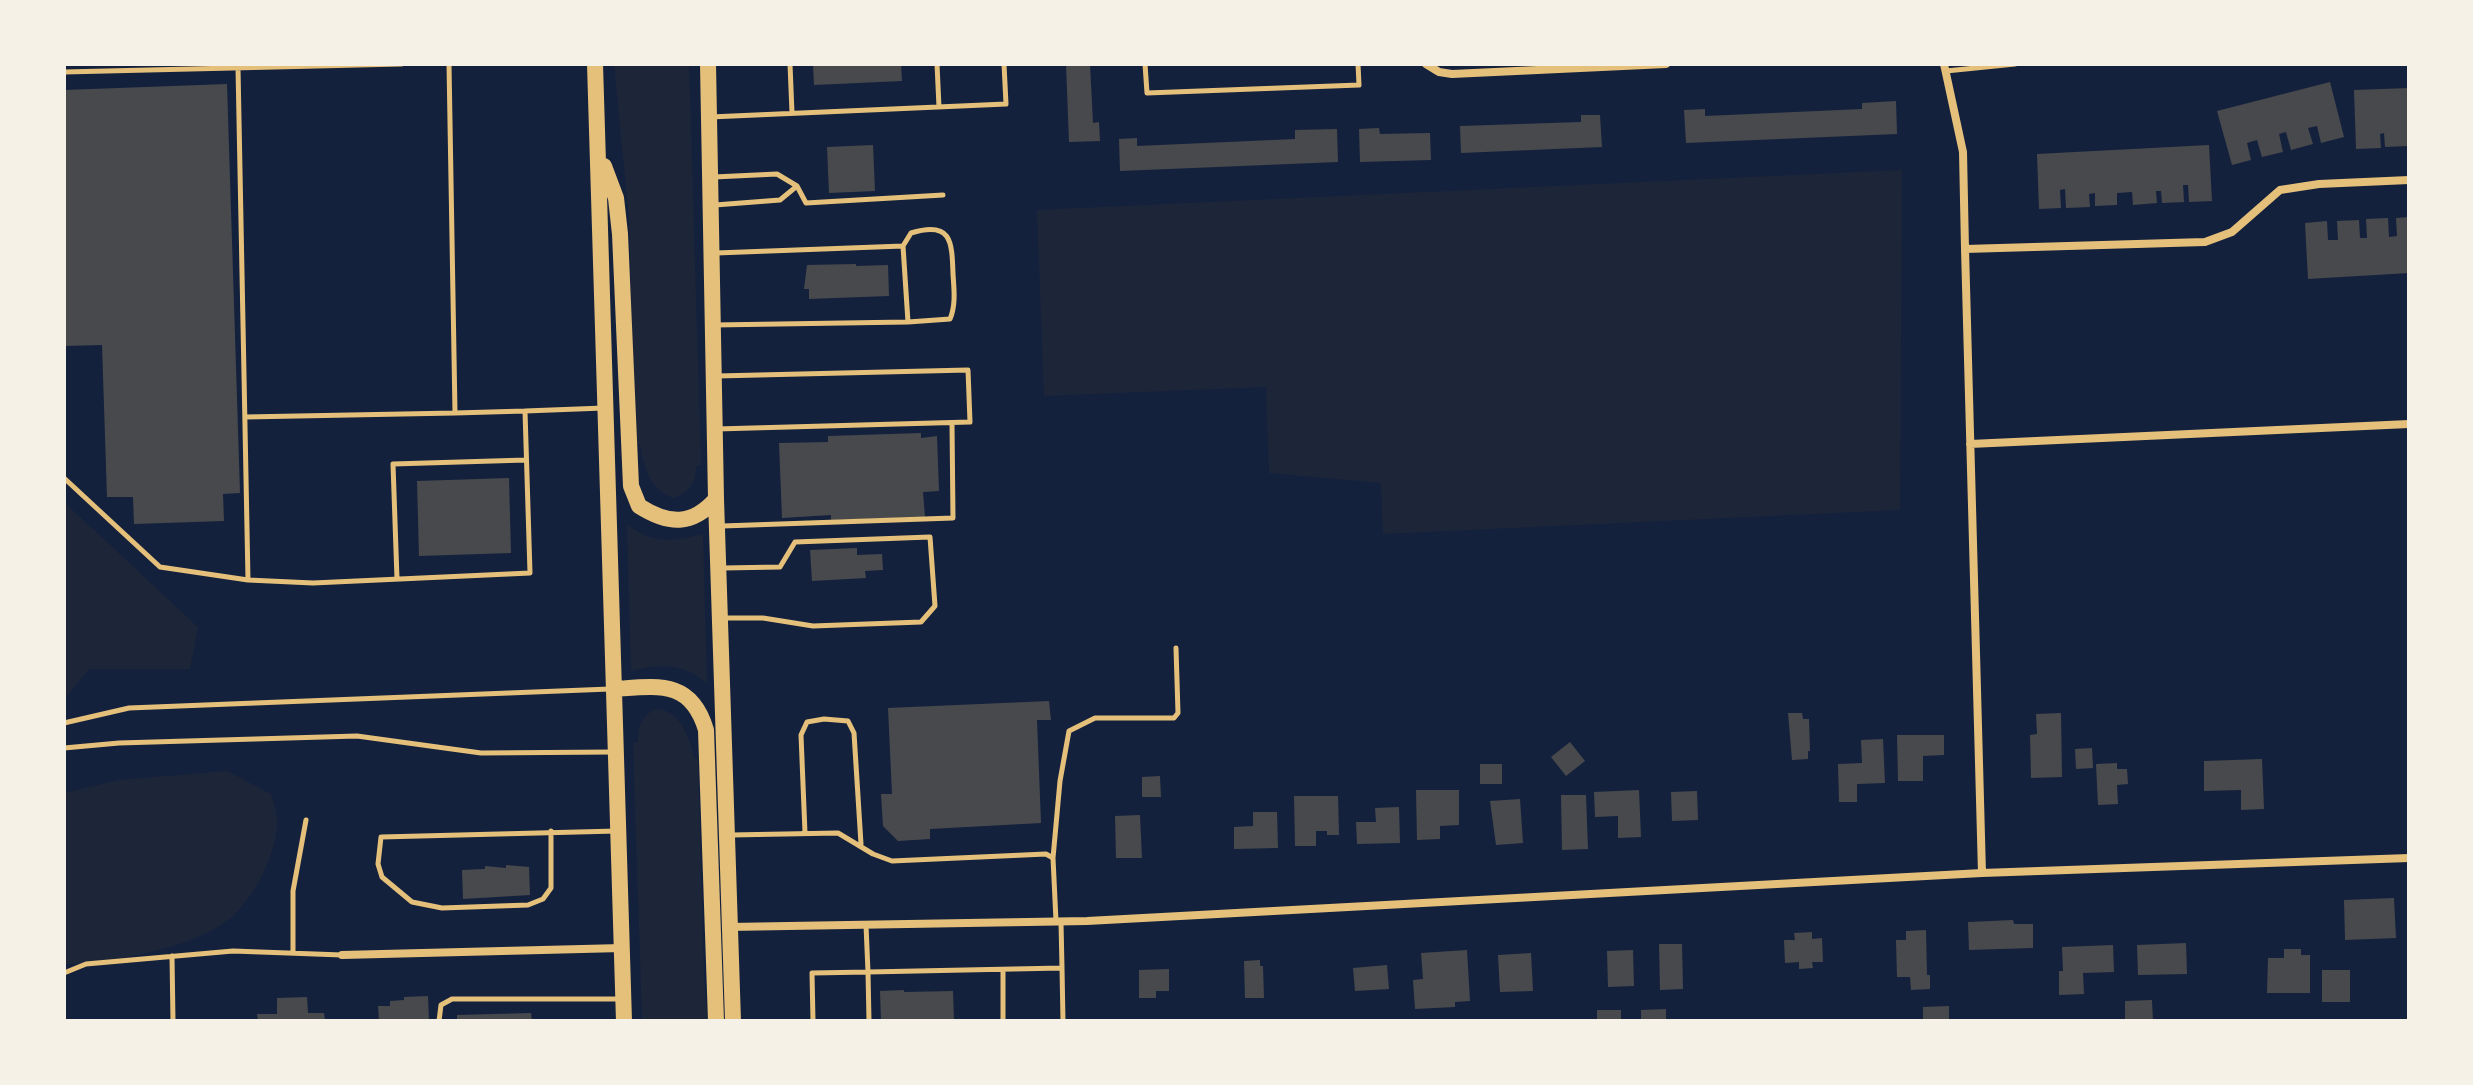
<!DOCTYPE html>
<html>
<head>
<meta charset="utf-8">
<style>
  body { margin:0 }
  #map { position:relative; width:2473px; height:1085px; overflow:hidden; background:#14213d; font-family:"Golos Text",sans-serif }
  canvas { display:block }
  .frame { position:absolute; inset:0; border:66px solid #f6f1e7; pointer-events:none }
</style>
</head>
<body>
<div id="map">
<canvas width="2473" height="1085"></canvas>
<div class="frame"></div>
</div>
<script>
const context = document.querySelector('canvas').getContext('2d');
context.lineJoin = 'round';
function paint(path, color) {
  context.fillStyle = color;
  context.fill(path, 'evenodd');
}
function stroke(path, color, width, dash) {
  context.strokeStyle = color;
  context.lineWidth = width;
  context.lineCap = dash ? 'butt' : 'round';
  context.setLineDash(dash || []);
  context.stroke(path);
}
paint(new Path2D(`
  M614 64H689L701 465 696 466C696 483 689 493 673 498 650 490 643 466 640 444H635L629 219Z
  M1902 170 1900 510 1383 534 1381 483 1269 473 1266 387 1044 396 1037 210Z
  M64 502 198 627 190 669H89L64 700Z
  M627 524C651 544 673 542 703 534L707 684C684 662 660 664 631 671Z
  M655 709C680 709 690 738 694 758L698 759 704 978 708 1021H642L633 743 638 742C638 727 641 717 655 709Z
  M227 771 271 794C273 801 276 810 277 818 278 851 255 899 228 920 191 949 110 963 64 964V793L119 780Z`), '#1d2539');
paint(new Path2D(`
  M813 64H901L902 81 814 85Z
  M1066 64H1090L1093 123 1099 122 1100 141 1069 142Z
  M2330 82 2344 137 2321 143 2317 126 2308 128 2313 144 2291 150 2286 132 2279 134 2283 152 2262 157 2257 140 2247 143 2251 160 2232 165 2217 111Z
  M227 84 240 493 223 494 224 521 134 524 133 497H107L102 345 64 346V90Z
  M2409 88 2408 146 2385 147 2384 133 2380 134 2381 148 2356 149 2354 90Z
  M1896 101 1897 134 1686 143 1684 110 1705 109V116L1862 109V103Z
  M1581 115H1600L1602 147 1461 153 1460 126 1581 122Z
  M1379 128 1380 134 1430 133 1431 160 1360 162 1359 129Z
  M1337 129 1338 162 1120 171 1119 139 1137 138V146L1295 139V130Z
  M873 145 875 191 829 193 827 147Z
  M2209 145 2212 201 2189 202 2188 185H2183L2184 202 2162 203 2161 191H2156L2157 203 2133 205 2132 192 2117 193V205L2095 206V193L2089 194 2090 207 2066 208 2065 189 2060 190 2061 208 2039 209 2037 154Z
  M2409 217V273L2308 279 2305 223 2327 221 2328 240H2338L2337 221 2359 220 2360 238H2367L2366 219 2388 218 2389 237 2397 236 2396 218Z
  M856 264V266L888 265 889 296 809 299V289H804L807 265Z
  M921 433V438L937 436 939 491 923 492 925 517 831 520V515L782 518 779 443 828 442V436Z
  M509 478 511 553 419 556 417 481Z
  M857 548V555L882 554 883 570 865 571 866 578 812 581 810 550Z
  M1049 701 1051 720H1037L1041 823 930 829V839L898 841 883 826 881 794H892L888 708Z
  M1788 713H1802L1803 719H1809L1810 751H1808V759L1792 760Z
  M2061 713 2062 777 2031 778 2030 735 2037 734 2036 714Z
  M1897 735H1944V755L1923 756V781H1898Z
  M1883 739 1885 783 1857 784V802H1839L1838 764 1862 763 1861 740Z
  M1570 742 1585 761 1566 776 1551 757Z
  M2092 748 2093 768 2076 769 2075 749Z
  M2262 759 2264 809 2241 810V790L2204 791V761Z
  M2117 763V769H2127L2128 784 2117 785 2118 804 2098 805 2096 764Z
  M1480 764H1502V784H1480Z
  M1160 776 1161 797H1142V777Z
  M1416 790H1459V825L1440 826V839L1417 840Z
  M1639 790 1641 837 1618 838V816L1595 817 1594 792Z
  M1697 791 1698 820 1672 821 1671 792Z
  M1561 795H1586L1588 849 1562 850Z
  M1294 796H1338L1339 835H1327V831H1316V846H1295Z
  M1520 799 1523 843 1496 845 1490 801Z
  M1399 807 1400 843 1357 844 1356 822H1376L1375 808Z
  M1253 812H1277L1278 848 1234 849V827L1253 826Z
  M1140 815 1142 858H1116L1115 816Z
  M506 865 529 867 530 895 463 899 462 870 485 869V866L506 868Z
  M2394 898 2396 938 2345 940 2344 900Z
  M2013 920 2014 924H2033V948L1969 950 1968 922Z
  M1926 930 1927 975H1930V989L1911 990 1910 977H1897L1896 940H1906V931Z
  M1812 932V939L1822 938 1823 962H1812L1813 968 1799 969V962L1785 963 1784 940H1795L1794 933Z
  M2186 943 2187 974 2138 975 2137 945Z
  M1659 944H1682L1683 989 1660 990Z
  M2113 945 2114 972 2083 973 2084 994 2059 995V971H2063L2062 947Z
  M2284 949H2301V955H2310V993H2267L2268 958H2284Z
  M1467 950 1470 1001 1455 1002V1007L1415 1009 1413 980 1423 979 1421 953Z
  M1633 950 1634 986 1608 987 1607 951Z
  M1531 953 1533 991 1500 992 1498 955Z
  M1260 960V966H1263L1264 998H1245L1244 961Z
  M1387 965 1389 989 1355 991 1353 968Z
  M1169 969V991H1156V998H1139V970Z
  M2322 970H2350V1002H2322Z
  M904 990V992L953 991 954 1021H881L880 991Z
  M428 996 429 1021H379L378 1006H390V1001L404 1000V997Z
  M307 997 308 1013H324L325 1021H258L257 1014H277V998Z
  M2152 1000 2153 1021H2125V1001Z
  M1949 1006V1021H1923V1007Z
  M1666 1009V1021H1641V1010Z
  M1597 1010H1621V1021H1597Z
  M531 1013 532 1021H457V1015Z`), '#48494c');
stroke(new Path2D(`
  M449 64 455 413 525 411
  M790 64 792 113
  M937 64 939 107
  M1145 64 1147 93 1359 85 1358 64
  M238 68 248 580
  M1946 71 2015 64
  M64 72 401 64
  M710 117 1006 104 1004 64
  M714 177 777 174 797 186 806 203 943 195
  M715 205 780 200 797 186
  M903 246 911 233C951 221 952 240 953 274 954 289 956 305 950 319L908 322
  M714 325 908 322 903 246 716 253
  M245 417 455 413
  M716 429 970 422 968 370 717 376
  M64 478 160 567 248 580 313 583 530 573 525 411 604 408
  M722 526 953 518 952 423
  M723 568 780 567 795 542 930 537 935 606 921 622 813 626 763 618H724
  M397 579 393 464 526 460
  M64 723 129 708 610 689
  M64 748 119 743 357 736 481 753 613 752
  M551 831V888L543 899 528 905 442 908 412 902 382 877 378 864 381 837 617 831
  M805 833 801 735 807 722 824 719 848 721 854 733 861 844
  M731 835 838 833 873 854 892 861 1046 854 1053 858 1056 921
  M1053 858 1060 781 1069 731 1095 718H1174L1178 713 1176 648
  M293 952V891L306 820
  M172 956 173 1021
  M1062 968 1063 1021
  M1003 970V1021
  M64 973 86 964 233 951 342 955
  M439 1021 441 1005 452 999H618
  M813 1021 812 973 868 972 866 925
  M869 1021 868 972 1062 968 1061 922`), '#e5c07b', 5);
stroke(new Path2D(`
  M1426 64 1439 72 1452 74 1666 64
  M1944 64 1963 152 1965 249 1982 873
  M1965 249 2205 242 2232 232 2280 190 2319 184 2409 180
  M1970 444 2409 424
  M728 927 1087 921 1982 873 2409 858
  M342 955 622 948`), '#e5c07b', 8);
stroke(new Path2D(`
  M595 64 624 1021
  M708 64 716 499 733 1021
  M604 166 616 198 620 234 631 486 639 506C669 525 692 526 716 499
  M615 689C659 686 691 680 706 730L716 1021`), '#e5c07b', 16);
</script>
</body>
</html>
